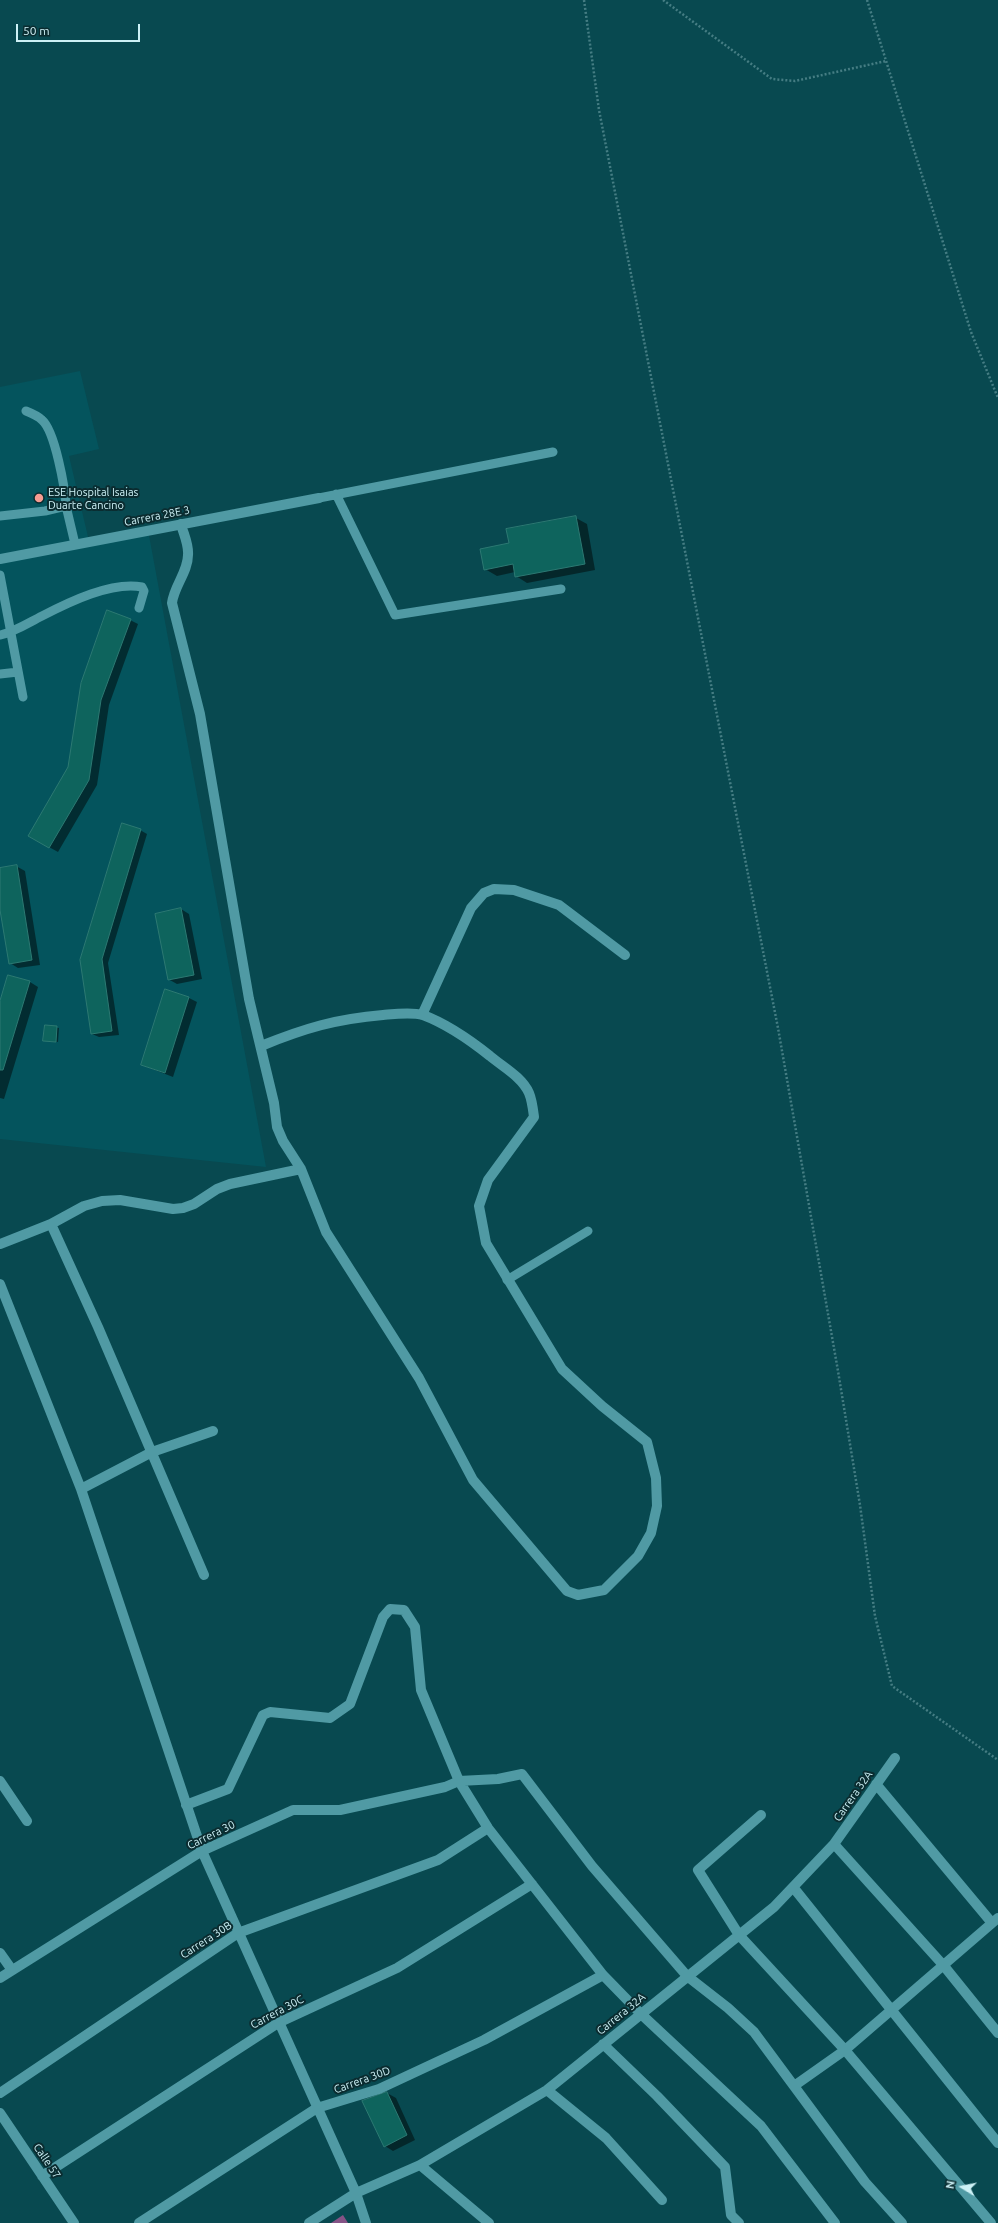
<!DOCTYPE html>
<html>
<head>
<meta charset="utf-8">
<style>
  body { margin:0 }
  #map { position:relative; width:998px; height:2223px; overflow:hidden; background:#084950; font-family:Ubuntu,sans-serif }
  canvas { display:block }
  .north { position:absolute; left:942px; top:2167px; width:40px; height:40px; -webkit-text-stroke:3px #0b2c30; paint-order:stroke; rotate:280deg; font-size:11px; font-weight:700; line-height:16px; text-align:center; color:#cdf1f6 }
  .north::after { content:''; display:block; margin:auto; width:14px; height:18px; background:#cdf1f6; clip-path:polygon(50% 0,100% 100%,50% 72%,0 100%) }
  .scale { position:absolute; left:16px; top:24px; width:124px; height:18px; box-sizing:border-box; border:2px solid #cdf1f6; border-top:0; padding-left:5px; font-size:12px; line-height:14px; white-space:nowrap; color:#cdf1f6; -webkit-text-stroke:3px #0b2c30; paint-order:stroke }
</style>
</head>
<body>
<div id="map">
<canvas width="998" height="2223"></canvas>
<div class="north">N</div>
<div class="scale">50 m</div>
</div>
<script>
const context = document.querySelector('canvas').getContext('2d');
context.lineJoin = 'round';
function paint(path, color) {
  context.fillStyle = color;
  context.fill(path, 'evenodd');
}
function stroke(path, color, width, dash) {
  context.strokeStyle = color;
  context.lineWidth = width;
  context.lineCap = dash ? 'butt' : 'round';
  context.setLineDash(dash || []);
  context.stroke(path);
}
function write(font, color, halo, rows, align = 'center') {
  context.font = font + ' Ubuntu,sans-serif';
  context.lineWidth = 4;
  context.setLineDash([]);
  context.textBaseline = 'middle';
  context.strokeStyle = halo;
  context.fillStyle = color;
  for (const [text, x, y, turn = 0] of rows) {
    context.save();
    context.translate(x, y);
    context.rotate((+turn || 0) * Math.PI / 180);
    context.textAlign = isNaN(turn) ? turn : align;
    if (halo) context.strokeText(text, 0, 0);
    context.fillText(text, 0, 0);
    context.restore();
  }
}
paint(new Path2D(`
  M80 371 99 449 69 456 89 541 148 530 266 1167 0 1139V387Z`), '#04545d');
paint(new Path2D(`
  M343 2215 348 2223H331Z`), '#855386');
paint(new Path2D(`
  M576 518 587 524 595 570 527 583 516 576 515 572 497 576 485 569 510 544Z
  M130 620 138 624 109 705 97 785 58 852 29 836 69 767Z
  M140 830 147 834 108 963 119 1035 99 1037 92 1034 81 960Z
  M16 866 25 871 40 965 18 968 10 963 0 904V869Z
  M181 909 189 914 202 979 177 984 168 979Z
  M30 982 38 987 4 1099 0 1098V1005Z
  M189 998 197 1002 173 1077 142 1065Z
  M46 1026 59 1028 58 1042 45 1040Z
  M387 2093 396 2098 415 2140 393 2151 385 2146Z`), '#0007');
const building = new Path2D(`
  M576 516 585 564 515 577 513 564 484 570 480 549 509 543 506 529Z
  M107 610 131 619 101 700 89 780 49 848 28 836 68 767 81 683Z
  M122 823 141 829 102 959 112 1031 91 1034 80 960Z
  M17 865 32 960 9 964 0 910V868Z
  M181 908 194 975 168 980 155 914Z
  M8 975 30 981 3 1070H0V1001Z
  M165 989 189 997 165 1073 141 1065Z
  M45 1025 57 1026 56 1042 43 1041Z
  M387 2092 407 2135 384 2147 362 2101Z`);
paint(building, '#0e645d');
stroke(building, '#2c7972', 1);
stroke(new Path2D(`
  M584 0 599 110 778 1028 838 1371 860 1505 875 1616 892 1686 998 1760
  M663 0 772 79 795 81 886 61
  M867 0 971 332 998 398`), '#457d83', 2.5, [2, 2]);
stroke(new Path2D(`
  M336 494 395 615 561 589
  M319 498 553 452
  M66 506 75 544
  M0 516 45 511 66 506C65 488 55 431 42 420 38 416 31 413 26 411
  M0 575 23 697
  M0 635C15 632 28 623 42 616 69 602 112 581 142 587L144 591 139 608
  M0 674 18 672
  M507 1280 588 1231`), '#509aa4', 9);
stroke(new Path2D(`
  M181 524C183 533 189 544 188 555 188 572 174 586 172 603L200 714 249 999 274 1103 277 1127 283 1141 301 1169 326 1232 419 1378 473 1480 567 1591 578 1595 604 1590 638 1556 651 1533 657 1506 656 1478 647 1442 602 1406 562 1369 486 1243 479 1206 488 1180 534 1117C533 1109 532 1100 529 1093 522 1077 503 1067 490 1056 470 1040 447 1024 423 1015 411 1012 395 1014 383 1015 336 1019 305 1028 261 1046
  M0 559 319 498
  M422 1015 471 908 484 893 494 889 514 890 559 905 625 955
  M51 1224 98 1327 204 1575
  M0 1244 51 1224 84 1206 102 1201 120 1200 173 1209 183 1208 194 1204 217 1189 230 1184 301 1169
  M0 1284 81 1489 202 1851 356 2193 366 2223
  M81 1489 152 1452 213 1431
  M0 1781 27 1821
  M876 1784 992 1923
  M186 1805 228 1789 263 1715 270 1712 330 1718 350 1704 383 1617 390 1609 404 1610 415 1627 421 1690 459 1781 488 1828 603 1975 641 2014 761 2126 835 2223
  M761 1815 698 1870 739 1935 845 2050 991 2223
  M834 1844 944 1966 998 2033
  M793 1887 998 2143
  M0 1953 12 1970
  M0 1978 202 1851 293 1810H340L445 1787 459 1781 498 1779 522 1774 592 1866 687 1976 728 2008 754 2032 865 2182 902 2223
  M603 2044 657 2096 725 2167 731 2215 739 2223
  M794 2086 845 2050 998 1918
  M547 2090 606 2138 662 2200
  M0 2093 238 1933 438 1860 488 1828
  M0 2113 74 2223
  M420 2165 489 2223
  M42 2176 278 2023 397 1968 532 1884
  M139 2223 317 2108 379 2089 484 2040 603 1975
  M309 2223 356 2193 420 2165 547 2090 774 1907 834 1844 895 1758`), '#509aa4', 10);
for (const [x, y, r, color] of [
  [39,498,5,"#f59c92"]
]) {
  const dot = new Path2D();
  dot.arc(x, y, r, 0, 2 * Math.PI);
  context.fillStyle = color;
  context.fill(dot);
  stroke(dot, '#0b2c30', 1.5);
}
write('11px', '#cdf1f6', '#0b2c30', [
  ["ESE Hospital Isaias",48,492],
  ["Duarte Cancino",48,505]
], 'left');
write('11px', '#cdf1f6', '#0b2c30', [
  ["Carrera 28E 3",157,516,-11],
  ["Carrera 32A",853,1796,-55],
  ["Carrera 30",211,1835,-26],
  ["Carrera 30B",206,1940,-33],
  ["Carrera 30C",277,2012,-28],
  ["Carrera 32A",621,2014,-39],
  ["Carrera 30D",362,2080,-20],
  ["Calle 57",47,2161,56]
]);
</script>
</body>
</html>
